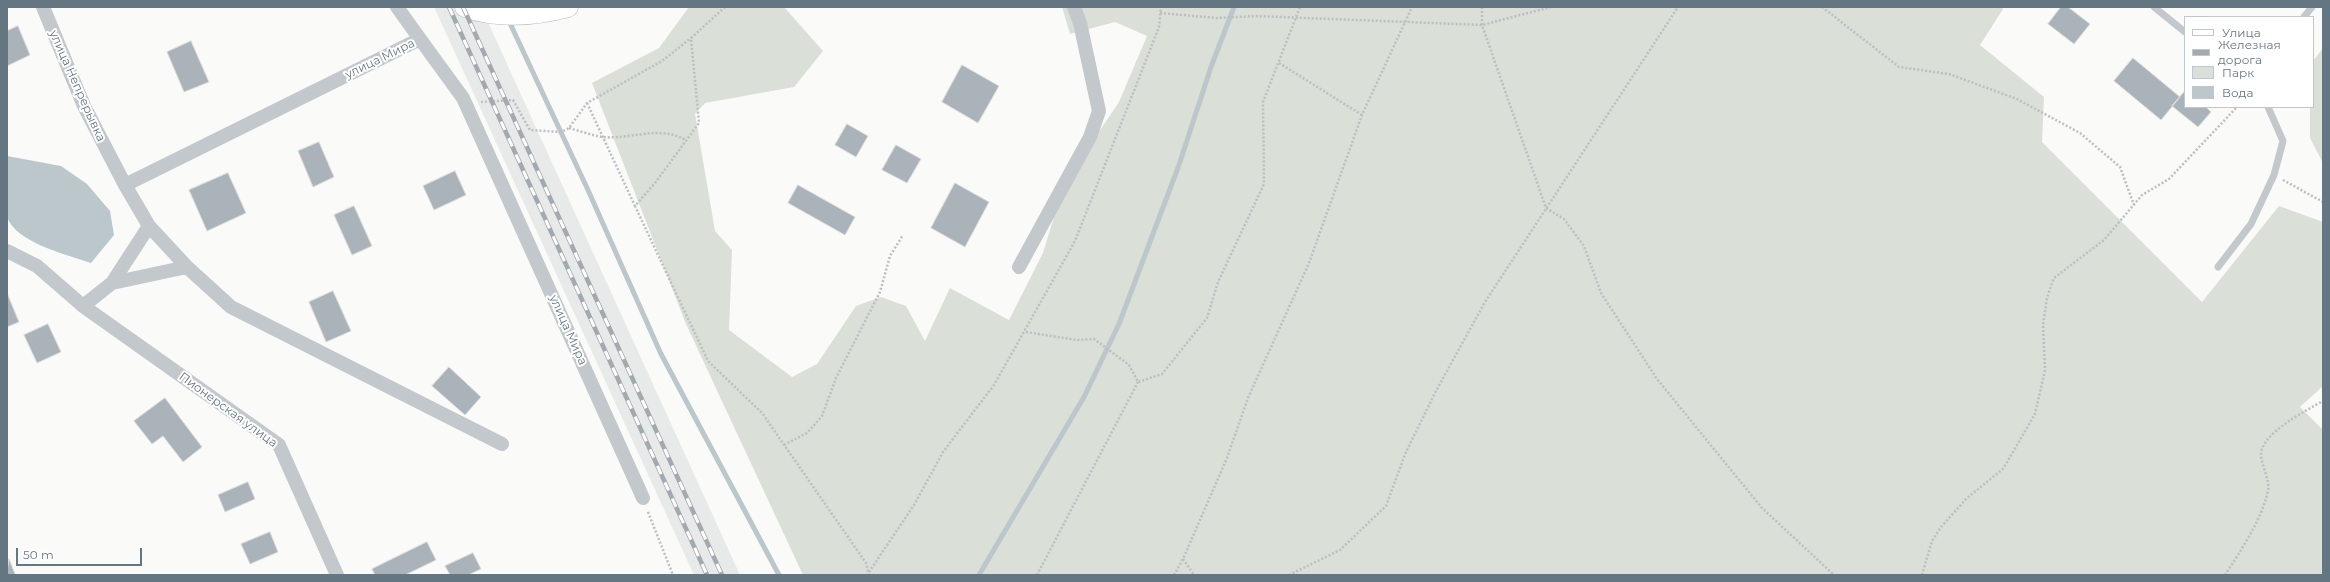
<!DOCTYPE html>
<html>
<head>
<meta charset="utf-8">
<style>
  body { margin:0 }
  #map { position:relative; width:2330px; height:582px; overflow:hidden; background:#fafaf8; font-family:Montserrat,sans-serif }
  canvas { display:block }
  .frame { position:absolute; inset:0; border:8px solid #657683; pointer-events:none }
  .legend { position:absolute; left:2184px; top:16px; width:130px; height:92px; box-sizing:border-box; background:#fff; border:1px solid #c1c8cd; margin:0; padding:5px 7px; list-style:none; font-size:12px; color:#657683 }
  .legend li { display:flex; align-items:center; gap:8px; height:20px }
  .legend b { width:20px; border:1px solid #c1c8cd }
  .scale { position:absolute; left:16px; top:548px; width:126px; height:18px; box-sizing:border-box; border:2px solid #657683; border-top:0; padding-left:5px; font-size:12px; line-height:14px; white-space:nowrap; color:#657683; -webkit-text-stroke:3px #fff; paint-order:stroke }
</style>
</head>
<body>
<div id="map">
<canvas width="2330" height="582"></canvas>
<div class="frame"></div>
<ul class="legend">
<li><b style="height:5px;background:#fff"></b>Улица</li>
<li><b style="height:5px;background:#a2aab0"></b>Железная дорога</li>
<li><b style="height:11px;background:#dadfd7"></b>Парк</li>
<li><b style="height:11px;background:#bbc7cb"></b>Вода</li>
</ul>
<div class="scale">50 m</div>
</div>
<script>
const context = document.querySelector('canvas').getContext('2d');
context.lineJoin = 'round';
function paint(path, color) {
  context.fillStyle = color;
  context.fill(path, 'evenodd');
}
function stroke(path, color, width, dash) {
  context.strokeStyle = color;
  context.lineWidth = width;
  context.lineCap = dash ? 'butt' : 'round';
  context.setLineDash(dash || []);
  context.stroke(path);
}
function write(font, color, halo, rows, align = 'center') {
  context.font = font + ' Montserrat,sans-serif';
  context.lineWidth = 4;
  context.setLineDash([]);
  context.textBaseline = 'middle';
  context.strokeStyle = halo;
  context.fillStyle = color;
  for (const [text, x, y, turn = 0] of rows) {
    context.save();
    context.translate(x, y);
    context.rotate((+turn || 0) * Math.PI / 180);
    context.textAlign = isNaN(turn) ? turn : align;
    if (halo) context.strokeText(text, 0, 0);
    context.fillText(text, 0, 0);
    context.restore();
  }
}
paint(new Path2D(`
  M434 7H481L740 575H694Z`), '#e8e9e9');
paint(new Path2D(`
  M689 7H784L823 51 794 87 705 103 695 114 715 231 732 250 729 330 792 377 817 364 856 306 881 297 906 306 925 341 950 288 1009 320 1043 253 1057 207 1092 142 1119 102 1147 36 1115 22 1070 34 1062 7H2001L2003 9 1980 45 2044 97 2042 142 2202 302 2279 206 2323 222V386L2300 407 2323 430V575H803L686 324 592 83 659 48Z
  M2323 48V163L2310 138V107H2313V61Z`), '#dadfd7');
paint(new Path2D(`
  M7 156 61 166 87 184 110 211 114 235 91 263C68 255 16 243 7 217 4 208 7 168 7 156Z`), '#bbc7cb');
stroke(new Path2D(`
  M508 19 588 190 661 354 779 575
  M979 575 1084 397 1119 324 1179 165 1211 67 1234 7`), '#bbc7cb', 5);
const building = new Path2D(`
  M2061 7H2068L2090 24 2074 44 2048 24Z
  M18 26 30 55 7 66V31Z
  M191 41 209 82 184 92 167 52Z
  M2133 58 2180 97 2161 120 2114 81Z
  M962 65 999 86 978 123 942 102Z
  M2185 91V107H2206L2211 112 2198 127 2172 106Z
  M847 124 868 136 856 157 835 145Z
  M319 142 334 177 313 187 298 151Z
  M896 145 921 159 907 183 882 170Z
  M455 171 466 195 434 210 423 186Z
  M228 173 246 213 207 231 189 190Z
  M955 183 989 202 965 247 931 228Z
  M798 185 855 217 845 235 788 203Z
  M354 206 372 246 352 255 334 215Z
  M333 291 351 331 326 342 309 302Z
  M7 293 19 322 7 327Z
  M48 324 61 352 37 363 24 335Z
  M449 367 481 397 465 415 432 386Z
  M165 398 202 447 183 462 163 436 152 444 134 421Z
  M248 482 255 499 225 512 218 495Z
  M270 532 278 552 250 564 241 544Z
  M427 542 436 560 405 575H375L372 569Z
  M473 553 481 569 468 575H450L445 566Z
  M9 559 15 574 12 575H7Z`);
paint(building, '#aab3b9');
stroke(building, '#dcdcda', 1);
const secondary = new Path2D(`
  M465 7C499 19 534 16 568 7`);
stroke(secondary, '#b3babf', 21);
stroke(new Path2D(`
  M725 7 691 38 699 123 655 183 635 206 708 361 762 413 866 563 869 575
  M1482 7V25L1546 208 1564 219 1584 246 1601 293 1657 379 1762 508 1834 575
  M1822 7 1899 67 1949 74 2017 99 2080 133 2120 167 2134 205
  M1160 13 1217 18 1256 16 1482 25 1551 7
  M1279 63 1362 115
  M481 102 513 100 530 130 561 132 569 128 587 103 662 61 691 38
  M587 103 635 206
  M569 128C580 131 591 135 602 137 630 140 661 124 687 141
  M2283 180 2323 202
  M1026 332 1077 340 1094 339 1129 365 1138 382 1162 374 1207 318 1218 282 1264 184 1263 102 1300 7
  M784 445 807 433 822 416 836 378 880 292 890 256 903 235
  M648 512 673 575
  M1183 559 1194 575
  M869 572 914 505 943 452 994 385 1075 241 1159 27 1161 7
  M1037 575 1138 382
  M1174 575 1183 559 1227 458 1248 398 1309 263 1362 115 1412 7
  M1289 575 1340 550 1386 506 1406 452 1436 391 1485 302 1678 7
  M1922 575 1932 541 1941 527 1967 498 2003 469 2035 414 2045 370 2043 325 2047 298 2054 278 2104 240 2142 195 2169 179 2237 107
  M2225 575C2240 552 2262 519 2268 491 2270 480 2262 467 2261 455 2260 434 2307 410 2323 401`), '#bbbfc2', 2.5, [2, 2]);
stroke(new Path2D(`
  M2154 7 2185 32
  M2304 17 2312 7
  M2218 267 2251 224 2274 175 2283 141 2268 107`), '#c3c8cc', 7);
stroke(new Path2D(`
  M43 7 84 106 125 185
  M397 7 420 39
  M149 226 187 267 231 307 502 444
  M7 251 37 266 83 306 112 283 149 226 125 185 420 39 463 98 643 498
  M1019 267 1090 137 1099 111 1080 23 1074 7
  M112 283 187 267
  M83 306 279 445 337 575`), '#c3c8cc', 14);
stroke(secondary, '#fff', 20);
const rail = new Path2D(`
  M449 7 707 575
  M463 7 722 575`);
stroke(rail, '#a2aab0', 4.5);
stroke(rail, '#fff', 3, [9]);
write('12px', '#657683', '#fff', [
  ["улица Мира",380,59,-26],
  ["улица Непрерывка",77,86,66],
  ["улица Мира",568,330,66],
  ["Пионерская улица",228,410,36]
]);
</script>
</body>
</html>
